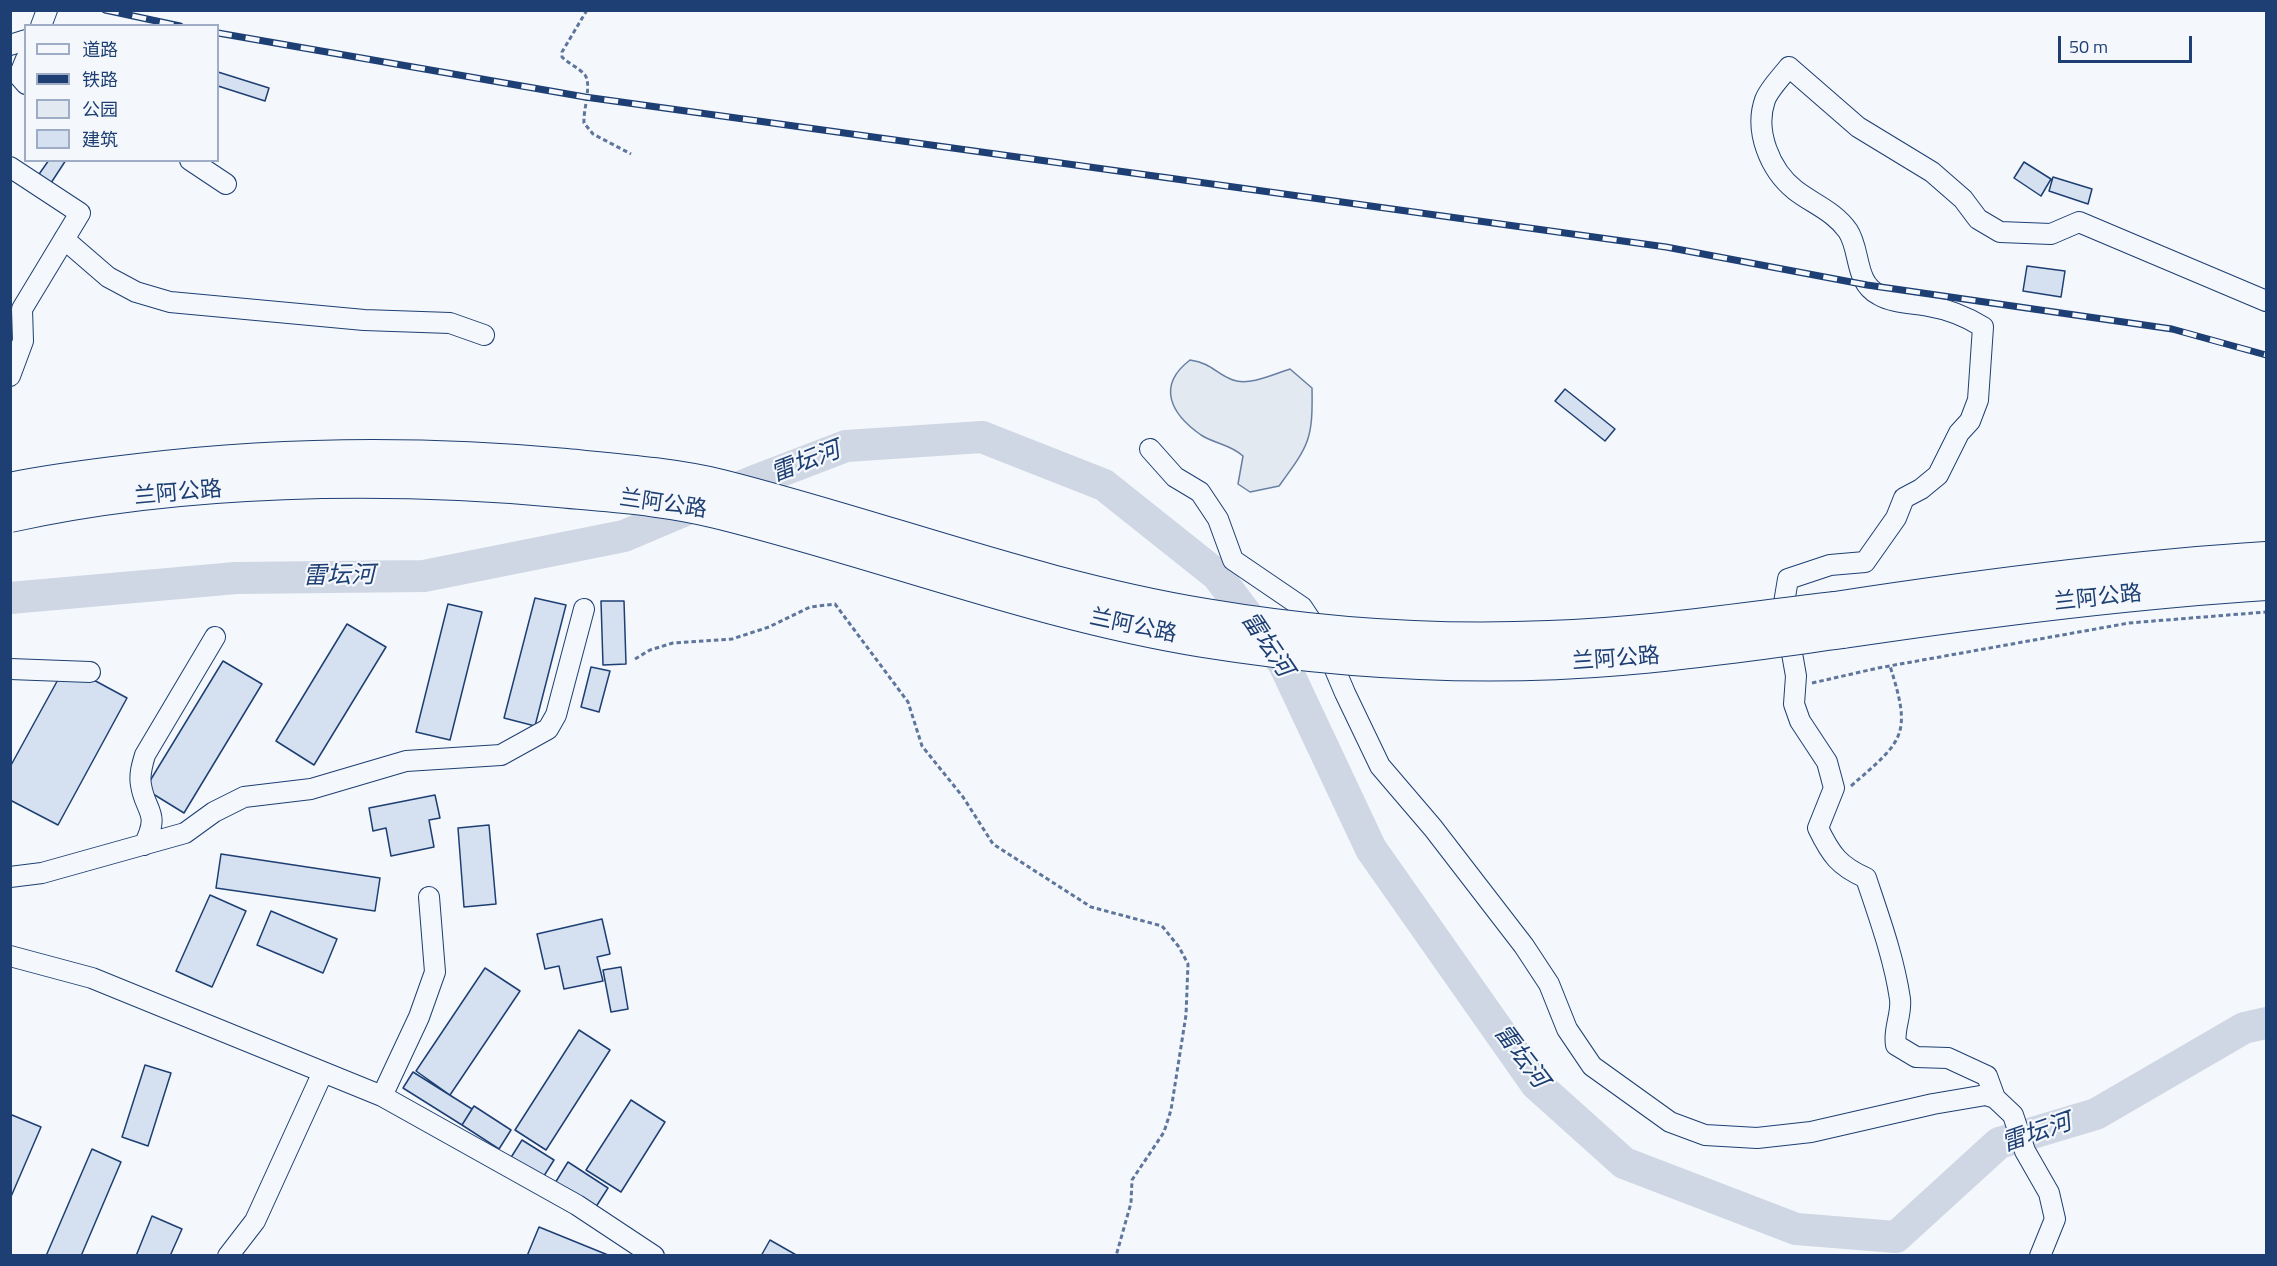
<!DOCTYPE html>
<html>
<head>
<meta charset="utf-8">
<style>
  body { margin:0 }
  #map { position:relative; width:2277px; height:1266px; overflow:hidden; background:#f4f7fb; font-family:"Titillium Web","Noto Sans SC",sans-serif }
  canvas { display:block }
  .frame { position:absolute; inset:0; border:12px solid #1d3f73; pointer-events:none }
  .legend { position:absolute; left:24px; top:24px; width:195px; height:138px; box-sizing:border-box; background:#f4f7fb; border:2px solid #9eadc5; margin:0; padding:8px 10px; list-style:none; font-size:18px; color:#1d3f73 }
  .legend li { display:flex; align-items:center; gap:12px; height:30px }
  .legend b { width:30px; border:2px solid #9eadc5 }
  .scale { position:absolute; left:2058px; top:36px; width:134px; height:27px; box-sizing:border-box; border:3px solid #1d3f73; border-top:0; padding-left:8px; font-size:18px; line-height:21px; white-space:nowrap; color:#1d3f73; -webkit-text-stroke:4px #f4f7fb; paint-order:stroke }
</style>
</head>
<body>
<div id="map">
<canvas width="2277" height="1266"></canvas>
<div class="frame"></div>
<ul class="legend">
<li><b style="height:8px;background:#f4f7fb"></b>道路</li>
<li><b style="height:8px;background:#1d3f73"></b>铁路</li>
<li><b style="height:16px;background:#e3e9f0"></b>公园</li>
<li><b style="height:16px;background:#d5e0f0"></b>建筑</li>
</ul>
<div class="scale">50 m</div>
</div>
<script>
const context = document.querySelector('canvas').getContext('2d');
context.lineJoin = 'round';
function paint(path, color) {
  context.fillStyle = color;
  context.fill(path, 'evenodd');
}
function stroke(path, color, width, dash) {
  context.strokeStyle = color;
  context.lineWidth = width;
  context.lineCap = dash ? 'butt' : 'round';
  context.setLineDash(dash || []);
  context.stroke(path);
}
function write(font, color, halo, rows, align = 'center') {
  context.font = font + ' "Titillium Web","Noto Sans SC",sans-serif';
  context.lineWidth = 4.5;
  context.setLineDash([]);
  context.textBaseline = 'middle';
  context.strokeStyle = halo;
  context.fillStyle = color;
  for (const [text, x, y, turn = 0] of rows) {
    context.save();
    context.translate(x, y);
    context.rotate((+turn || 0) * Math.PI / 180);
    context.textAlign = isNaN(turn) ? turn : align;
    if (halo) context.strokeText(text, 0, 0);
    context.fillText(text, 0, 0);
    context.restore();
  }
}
const green = new Path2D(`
  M1190 360C1212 363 1216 374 1233 380 1250 386 1274 374 1290 369L1312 388C1313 440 1309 445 1279 486L1250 492 1238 484 1243 456C1230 444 1215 444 1201 435 1171 414 1156 386 1190 360Z`);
paint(green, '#e3e9f0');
stroke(green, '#687fa3', 1.5);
stroke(new Path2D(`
  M10 598 236 578 424 576 624 536 752 482 846 446 982 437 1104 485 1217 575 1284 664 1371 849 1536 1084 1624 1163 1796 1229 1896 1237 1999 1143 2096 1114 2244 1028 2266 1023`), '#cfd7e4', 32);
const building = new Path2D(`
  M218 72 269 88 265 101 218 86Z
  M49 160H66L49 186 37 177Z
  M2024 162 2051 179 2041 196 2014 178Z
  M2053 177 2092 189 2088 204 2049 191Z
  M2027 266 2065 271 2061 297 2023 291Z
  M1565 389 1615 429 1605 441 1555 401Z
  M535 598 566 605 535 726 504 718Z
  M601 601H624L626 664 603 665Z
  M448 604 482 612 450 740 416 732Z
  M347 624 386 647 314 765 276 741Z
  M223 661 262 684 184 813 145 789Z
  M66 665 127 698 58 825 10 800V767Z
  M591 667 610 671 599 712 581 707Z
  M435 795 440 818 429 820 434 847 391 856 386 828 373 831 369 808Z
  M489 825 496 904 464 907 458 828Z
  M221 854 380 878 375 911 216 888Z
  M210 895 246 911 212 987 176 971Z
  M271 911 337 939 323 973 257 945Z
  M602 919 610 954 597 957 603 981 564 989 559 966 545 969 537 934Z
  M621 967 628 1009 611 1012 603 970Z
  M485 968 520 991 450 1095 416 1071Z
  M579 1030 610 1050 546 1150 515 1130Z
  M145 1065 171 1073 148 1146 122 1137Z
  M413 1072 472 1109 462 1125 403 1088Z
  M631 1100 665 1122 621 1192 586 1170Z
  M474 1106 511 1130 499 1149 462 1125Z
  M12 1115 41 1127 10 1199V1118Z
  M522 1140 554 1160 542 1179 510 1159Z
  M92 1149 121 1162 81 1256H46Z
  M568 1162 608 1188 592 1213 552 1188Z
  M152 1216 182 1229 170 1256H136Z
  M539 1227 608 1255 607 1256H527Z
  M770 1240 798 1256H761Z`);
paint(building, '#d5e0f0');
stroke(building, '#1d3f73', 1.5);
const minor = new Path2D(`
  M41 26 47 10
  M10 45 26 40
  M26 59 19 76 26 84
  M190 160 226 184
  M10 167 80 213 22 309 23 341 10 376
  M64 239 108 277 136 292 170 302 364 320 450 323 484 335
  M1150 449 1175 477 1200 492 1218 519 1233 560 1302 607 1320 634 1345 693 1380 766 1433 828 1524 946 1549 984 1567 1029 1592 1066 1670 1122 1705 1135 1757 1138 1811 1132 1933 1104 1986 1095 1995 1098 2013 1115 2025 1151 2049 1193 2055 1219 2040 1256
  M10 669 90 672
  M144 845C161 812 145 812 141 785 139 775 142 765 145 755L215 637
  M10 877 42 873 185 833 214 812 244 797 311 789 406 761 501 755 548 729 556 715 584 609
  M10 956 92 978 382 1096 577 1205 654 1256
  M382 1096 419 1017 435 972 429 897
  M1995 1098 1987 1076 1948 1058 1916 1057 1896 1045C1893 1029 1902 1015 1900 999 1894 958 1879 917 1866 878 1839 866 1831 855 1818 828L1834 788 1827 762 1800 721 1794 704 1796 676 1790 642 1781 621 1788 579 1830 565 1865 562 1896 518 1904 498 1921 489 1938 475 1959 433 1970 421 1978 400 1983 327C1967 317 1946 309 1928 306 1912 303 1893 303 1879 295 1854 282 1861 251 1848 231 1834 211 1813 204 1795 190 1770 170 1754 131 1765 100 1769 89 1782 76 1789 67L1858 127 1932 172 1963 199 1978 219 2000 232 2051 234 2079 222 2266 301
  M228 1256 255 1221 323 1072`);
const highway = new Path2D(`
  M1835 607C1979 585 2122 566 2266 557
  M1843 633C1984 612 2124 594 2266 585`);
stroke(minor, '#1d3f73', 22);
stroke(highway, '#1d3f73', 32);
stroke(new Path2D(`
  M587 10 562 52V57C569 64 579 68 585 75 592 85 583 110 584 123L593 134 631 154
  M635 659 650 650 673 643 732 639 769 627 810 607 835 604 908 702 922 746 963 797 993 844 1091 907 1162 926 1179 947 1188 964 1186 1015 1171 1110 1164 1132 1132 1180 1131 1203 1116 1256
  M1812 683 1878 668 2129 623 2266 612
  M1851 786C1904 740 1912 735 1890 666`), '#5e769c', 3, [4.5, 3]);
stroke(minor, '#f4f7fb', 20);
stroke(highway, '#f4f7fb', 30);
const rail = new Path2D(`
  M105 10 180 26
  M218 33 585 97 1666 247 1867 285 2172 329 2266 355`);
stroke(rail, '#1d3f73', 7);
stroke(rail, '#f4f7fb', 4.5, [14]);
const highwayBridge = new Path2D(`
  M10 488C53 479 96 474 139 469 280 452 424 451 566 464 617 469 672 473 722 485 884 526 1041 587 1206 614 1319 633 1435 641 1549 636 1645 633 1740 618 1835 607
  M10 517C182 479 384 476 559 492 610 497 665 500 716 513 879 553 1036 615 1203 642 1341 664 1482 672 1621 660 1695 654 1769 643 1843 633`);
stroke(highwayBridge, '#1d3f73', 32, []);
stroke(highwayBridge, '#f4f7fb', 30);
write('22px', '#1d3f73', '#f4f7fb', [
  ["兰阿公路",178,494,-5],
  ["兰阿公路",663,505,8],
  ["兰阿公路",2098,599,-6],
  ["兰阿公路",1133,627,12],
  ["兰阿公路",1616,660,-4]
]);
write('italic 24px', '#1d3f73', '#f4f7fb', [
  ["雷坛河",806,463,-21],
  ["雷坛河",339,577,-1],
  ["雷坛河",1266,645,56],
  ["雷坛河",1520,1057,53],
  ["雷坛河",2037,1134,-19]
]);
</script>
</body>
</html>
